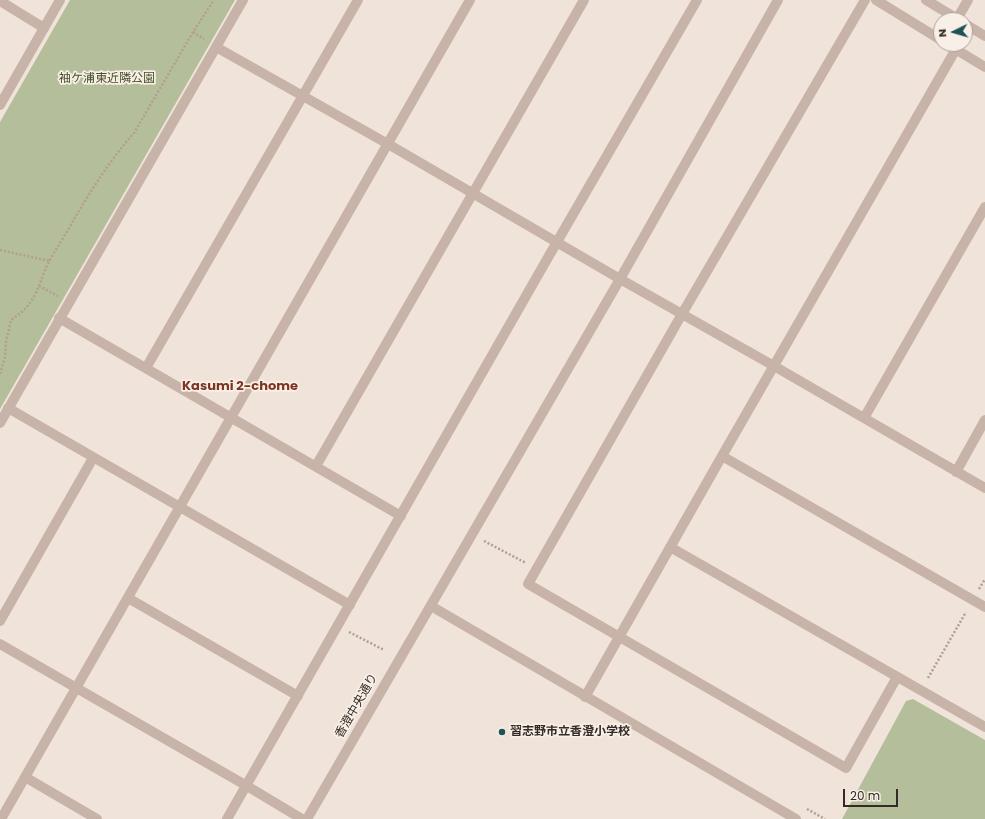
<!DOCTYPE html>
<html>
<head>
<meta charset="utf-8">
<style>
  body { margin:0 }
  #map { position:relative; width:985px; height:819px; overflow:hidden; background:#f0e4da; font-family:Poppins,sans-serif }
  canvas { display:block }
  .north { position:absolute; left:933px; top:12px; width:40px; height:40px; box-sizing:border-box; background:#f8efe6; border:1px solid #aaa09a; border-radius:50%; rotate:265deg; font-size:11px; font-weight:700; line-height:16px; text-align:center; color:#342a27 }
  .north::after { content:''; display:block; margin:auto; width:14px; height:18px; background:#1f5353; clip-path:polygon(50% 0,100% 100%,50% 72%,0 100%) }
  .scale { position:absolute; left:843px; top:789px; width:55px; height:18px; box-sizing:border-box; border:2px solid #342a27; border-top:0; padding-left:5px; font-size:12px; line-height:14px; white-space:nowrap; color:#342a27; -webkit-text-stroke:3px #f8efe6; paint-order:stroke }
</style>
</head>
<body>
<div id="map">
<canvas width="985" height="819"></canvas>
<div class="north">N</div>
<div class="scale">20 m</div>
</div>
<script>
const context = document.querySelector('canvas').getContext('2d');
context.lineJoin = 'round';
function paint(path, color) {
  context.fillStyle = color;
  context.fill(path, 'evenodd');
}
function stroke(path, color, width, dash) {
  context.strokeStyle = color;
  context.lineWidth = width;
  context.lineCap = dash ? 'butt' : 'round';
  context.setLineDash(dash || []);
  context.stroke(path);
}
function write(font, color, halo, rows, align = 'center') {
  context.font = font + ' Poppins,"Noto Sans JP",sans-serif';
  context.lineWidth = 3.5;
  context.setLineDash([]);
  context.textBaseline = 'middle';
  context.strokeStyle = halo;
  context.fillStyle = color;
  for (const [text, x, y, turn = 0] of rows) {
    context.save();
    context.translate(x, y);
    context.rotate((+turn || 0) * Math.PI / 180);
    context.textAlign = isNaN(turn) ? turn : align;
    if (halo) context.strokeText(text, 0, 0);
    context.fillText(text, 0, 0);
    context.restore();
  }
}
paint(new Path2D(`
  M70 0H235L0 409V122Z
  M913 699 985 740V819H842L906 701Z`), '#b5be9b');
stroke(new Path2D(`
  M193 32 204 39
  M0 250 49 261
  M39 286 58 296
  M0 374 5 357 6 342 11 320C18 315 24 311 29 304 39 291 42 274 50 260 57 247 66 234 73 221 91 190 110 160 134 133L193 32 214 0
  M484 541 526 563
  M979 589 985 579
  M349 632 384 650
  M928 678 966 612
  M807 809 825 819`), '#b39d91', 2.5, [2, 2]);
stroke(new Path2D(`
  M865 0 682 314 528 584 846 768 897 677
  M876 0 941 40
  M926 0 959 20
  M957 19 968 0
  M965 24 985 36
  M947 44 985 67
  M216 47 388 144 620 279 774 366 985 488
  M0 105 60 0
  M59 318 401 516
  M146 368 358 0
  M8 408 350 605
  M864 418 985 207
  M0 423 243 0
  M722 456 985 607
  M316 466 584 0
  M956 472 985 420
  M670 547 985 727
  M128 598 298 696
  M0 621 93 458
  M0 644 247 786 302 819
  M585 697 722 456 956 49
  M25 777 97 819
  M1 819 470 0
  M227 819 550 254 697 0`), '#c7b3a7', 10);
stroke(new Path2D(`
  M0 1 44 28
  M431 606 796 819
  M307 819 620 279 778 0`), '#c7b3a7', 10);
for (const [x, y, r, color] of [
  [502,732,4,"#1f5353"]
]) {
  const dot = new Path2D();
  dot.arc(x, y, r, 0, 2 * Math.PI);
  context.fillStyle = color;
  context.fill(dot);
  stroke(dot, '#f8efe6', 1.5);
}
write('12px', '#46512c', '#f8efe6', [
  ["袖ケ浦東近隣公園",107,79]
]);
write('12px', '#342a27', '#f8efe6', [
  ["香澄中央通り",357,706,-60]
]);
write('bold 12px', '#342a27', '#f8efe6', [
  ["習志野市立香澄小学校",510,732]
], 'left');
write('bold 13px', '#7f3424', '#f8efe6', [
  ["Kasumi 2-chome",240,387]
]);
</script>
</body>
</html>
